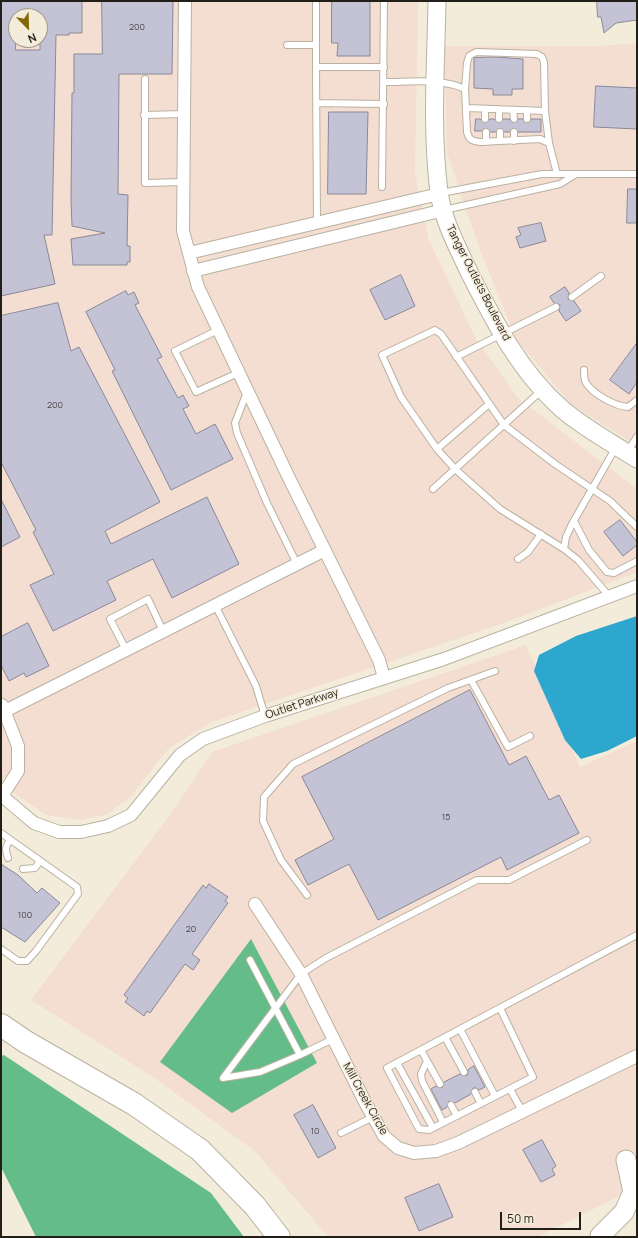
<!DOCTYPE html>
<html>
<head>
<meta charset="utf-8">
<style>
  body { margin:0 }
  #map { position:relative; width:638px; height:1238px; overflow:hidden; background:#f4ecda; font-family:Manrope,sans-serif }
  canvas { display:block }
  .frame { position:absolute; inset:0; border:2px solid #221f19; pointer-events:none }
  .north { position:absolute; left:8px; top:8px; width:40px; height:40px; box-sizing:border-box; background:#f4ecda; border:1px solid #a09a8d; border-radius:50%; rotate:157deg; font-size:11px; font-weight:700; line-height:16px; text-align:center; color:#221f19 }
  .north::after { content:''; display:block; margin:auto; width:14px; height:18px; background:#816800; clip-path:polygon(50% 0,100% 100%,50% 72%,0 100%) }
  .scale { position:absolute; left:500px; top:1212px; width:81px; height:18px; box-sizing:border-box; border:2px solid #221f19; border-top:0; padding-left:5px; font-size:12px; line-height:14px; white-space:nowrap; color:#221f19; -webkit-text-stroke:3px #f4ecda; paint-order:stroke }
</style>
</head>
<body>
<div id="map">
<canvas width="638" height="1238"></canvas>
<div class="frame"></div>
<div class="north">N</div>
<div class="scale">50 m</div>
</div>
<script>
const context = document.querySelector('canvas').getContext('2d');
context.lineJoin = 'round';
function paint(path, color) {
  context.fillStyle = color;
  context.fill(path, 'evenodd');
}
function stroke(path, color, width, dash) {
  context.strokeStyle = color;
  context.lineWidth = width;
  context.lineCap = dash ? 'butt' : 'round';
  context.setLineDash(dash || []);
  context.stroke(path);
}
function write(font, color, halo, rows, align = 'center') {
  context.font = font + ' Manrope,sans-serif';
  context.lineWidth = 3;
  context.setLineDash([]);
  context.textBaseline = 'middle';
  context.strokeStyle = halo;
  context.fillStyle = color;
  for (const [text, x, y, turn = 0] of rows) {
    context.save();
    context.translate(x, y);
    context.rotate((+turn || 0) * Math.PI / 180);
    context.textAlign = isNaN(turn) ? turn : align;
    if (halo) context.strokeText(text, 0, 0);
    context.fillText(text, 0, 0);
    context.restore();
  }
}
paint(new Path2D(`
  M1 1H418L415 174 429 240 476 339 518 398 637 489V572L515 619 212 722 169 748 130 797 108 814 80 820 46 815 1 784ZM16 16H40V40H16Z
  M637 43V446L571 404 516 339 479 247 447 153 444 46H602Z
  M526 645 580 767 637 741V1187L538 1237H328L255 1151 153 1077 31 1000 167 819 212 752Z`), '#f4ddd1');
paint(new Path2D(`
  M251 939 317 1063 232 1113 160 1062Z
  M4 1055 211 1193 244 1237H36L1 1167V1056Z`), '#64bd89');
paint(new Path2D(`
  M637 616V736L607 751 581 759 565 740 534 671 539 655 576 636Z`), '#2da7cd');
const building = new Path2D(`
  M82 1V33H69V35H56L52 235H44L55 284 1 296V2ZM16 16H40V50H16Z
  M102 1H173L172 74H119L118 194 128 195 127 246H130V262H127V265H73L71 239 105 233 72 226 71 200 72 93H74V54H102Z
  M332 1H370V56H337L338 43H332Z
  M597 1H637V20L616 23 604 33 601 17H598Z
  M495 57 523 59V89H512V95H493V89L474 88V58Z
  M596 86 637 88V129L594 127Z
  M329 112H368L366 194H328Z
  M476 119H480L485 123 490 119H494L499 123 503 119H509L514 123 518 119H523L527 123 531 119H541V132H518L514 128 510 132H504L500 128 496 132H490L486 128 482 131H475Z
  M628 189H637V223H627Z
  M541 223 546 241 520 248 516 237 521 235 518 228Z
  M401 275 415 306 385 320 370 290Z
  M565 287 569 293 568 299 574 301 581 311 566 321 559 311 560 305 554 303 550 297Z
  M126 291 128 295 134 292 139 303 135 305 162 357 157 359 178 398 183 395 189 406 183 409 196 434 215 424 233 459 171 490 112 371 115 370 86 312Z
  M58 303 71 351 79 347 160 502 105 531 111 544 207 497 239 564 172 598 153 559 107 581 116 600 53 631 30 585 54 574 33 532 36 530 1 462V316Z
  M637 343V382L629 394 610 380Z
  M1 499 20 537 1 547Z
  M620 520 637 542V545L623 556 604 532Z
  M28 623 49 666 26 677 24 673 9 681 1 665V637Z
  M470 690 509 765 526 756 549 800 559 795 579 833 507 870 501 857 378 920 349 864 308 885 295 860 334 839 302 777Z
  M1 864 18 875 37 893 42 888 60 903 25 942 1 927Z
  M209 884 228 897 225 901 228 903 192 954 200 960 193 970 185 964 150 1013 147 1011 144 1016 125 1002 128 998 124 995 203 885 206 888Z
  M474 1066 485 1087 479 1090 476 1088H473L471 1094 455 1103 449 1101 447 1107 442 1110 431 1089 436 1086 442 1088 444 1082 460 1074 466 1076 468 1074V1070Z
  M313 1105 336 1148 318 1158 294 1115Z
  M542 1140 556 1166 552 1169 555 1175 541 1182 523 1150Z
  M439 1184 453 1217 419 1231 405 1198Z`);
paint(building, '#c3c3d5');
stroke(building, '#88899a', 1);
const lane = new Path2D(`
  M287 45H316V1
  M316 45V67H384
  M316 67 317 222
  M145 79V183L183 182
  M384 82C410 82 441 78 465 89L467 132C469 140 472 141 480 142L540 139 549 143 557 174
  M465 89 467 63 469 56 476 52 537 54 542 57 544 62 545 111
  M317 103 384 104
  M467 108 545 111 549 143
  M485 109V119
  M499 109V119
  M513 110 514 119
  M527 110V119
  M144 115 184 114
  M486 132V142
  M514 132V141
  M500 141V132
  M382 187 384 1
  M441 193 542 174H637
  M444 210 560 184 576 174
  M572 297 601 276
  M218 330 175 351 196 392 238 373
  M456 357 556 307
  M584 370C584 375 584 380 586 383 594 395 615 406 628 407L637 400
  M247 392 235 423 237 433 267 503 297 564
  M489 404 437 449 455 469 500 509 564 549
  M437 449 401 397 382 355 435 330 441 334 504 425 555 464 610 501 637 527
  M627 452 637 437
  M433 489 541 391
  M574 521 589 550 607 572 614 573 637 561
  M518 559 528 552 541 534
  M609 596 578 560 564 549 566 537 572 524 616 447
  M215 605 256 686 265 716
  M126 650 110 619 148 599 163 631
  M471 680 508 747 530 736
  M1 833 77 887 78 894 36 951 27 961H18L1 949
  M8 858C5 850 5 847 10 840
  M23 869 35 868 40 861
  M307 895 281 860 263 821 264 797 293 764 448 688 495 671
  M250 960 300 1055 260 1072 223 1078 301 974 326 958 477 880H509L587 840
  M500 1008 533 1077 429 1130 419 1129 387 1068 637 935
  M460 1029 495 1096
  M445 1037 464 1072
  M421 1050 440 1084
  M300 1055 333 1039
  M427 1061 421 1074 422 1081 443 1122
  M397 1063 433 1128
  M510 1089 522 1111
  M475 1092 481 1104
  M451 1105 457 1116
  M341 1133 373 1117`);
const street = new Path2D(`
  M185 1 183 231 198 287 289 478 379 660 384 678
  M189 253 439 194
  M193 271 444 210
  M2 705 18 746V771L2 796
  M5 711 325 550
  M1 795 34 823 59 832H81L108 826 131 815 180 755 203 739 265 716 444 659 637 586
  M255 904 301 974 365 1102 384 1136 398 1148 414 1153 436 1151 458 1143 637 1056`);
const secondary = new Path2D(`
  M437 1C436 64 431 129 439 192 443 221 458 248 470 274 495 323 520 372 562 409 584 428 612 443 637 459`);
const primary = new Path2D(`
  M600 1236 624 1212 633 1192 626 1160`);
const highway = new Path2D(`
  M1 1025 26 1042 134 1104 200 1150 255 1206 279 1237`);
stroke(lane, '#bab2a1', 8);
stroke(street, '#bab2a1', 14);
stroke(secondary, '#bab2a1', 19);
stroke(primary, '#bab2a1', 21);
stroke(highway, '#bab2a1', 24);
stroke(lane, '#fff', 6);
stroke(street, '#fff', 12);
stroke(secondary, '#fff', 17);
stroke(primary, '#fff', 19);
stroke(highway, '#fff', 22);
write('9px', '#4a4848', null, [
  ["200",137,27],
  ["200",55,405],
  ["15",446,817],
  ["100",25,915],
  ["20",191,929],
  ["10",315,1131]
]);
write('11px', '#221f19', '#f4ecda', [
  ["Tanger Outlets Boulevard",478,283,63],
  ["Outlet Parkway",302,704,-18],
  ["Mill Creek Circle",365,1099,61]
]);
</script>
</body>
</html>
